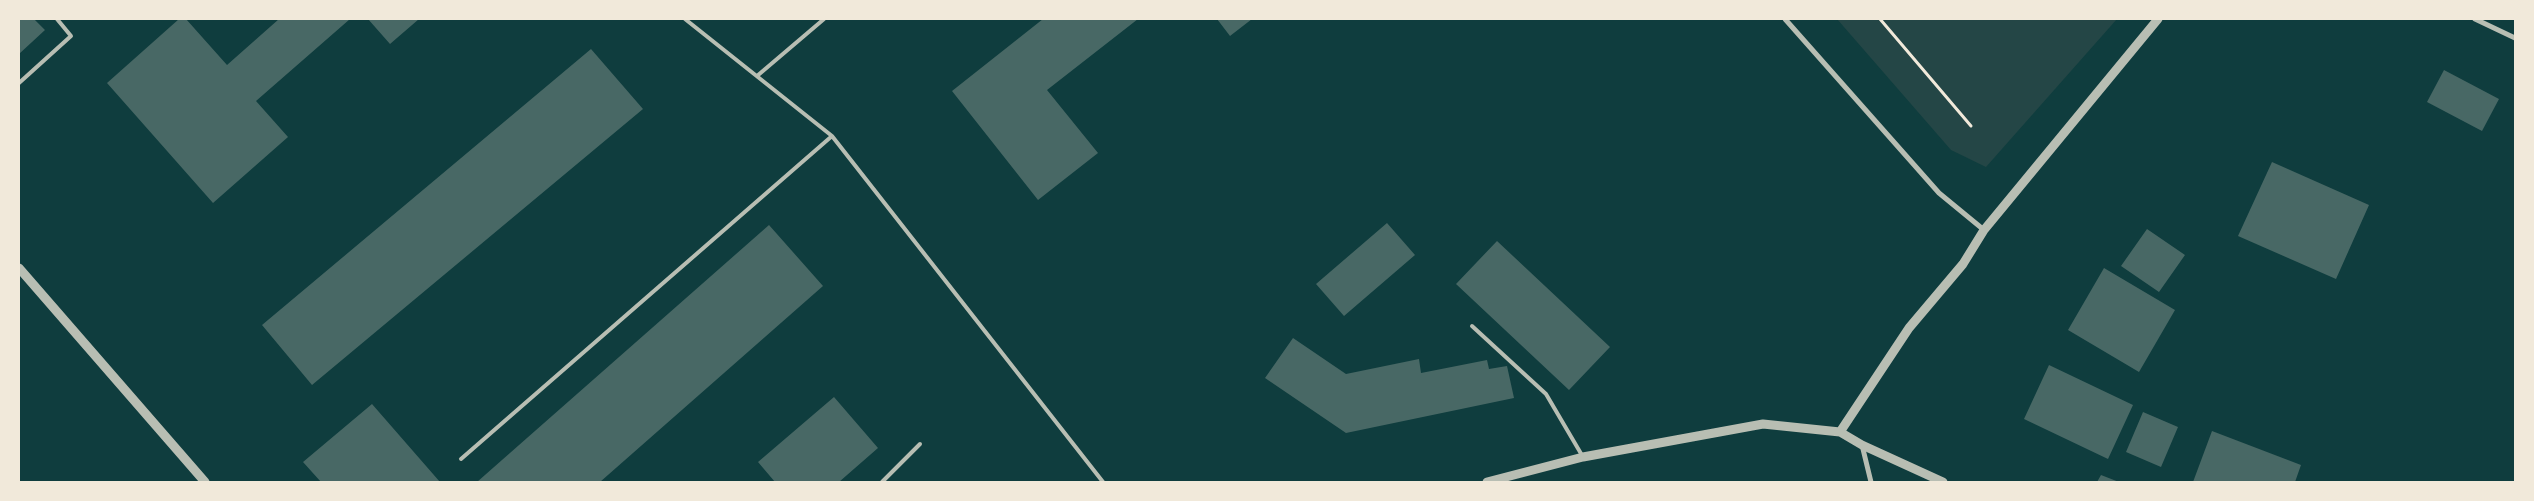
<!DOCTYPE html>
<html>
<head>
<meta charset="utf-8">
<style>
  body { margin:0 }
  #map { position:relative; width:2534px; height:501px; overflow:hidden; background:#0f3d3e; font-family:Rubik,sans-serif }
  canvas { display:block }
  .frame { position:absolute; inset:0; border:20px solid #f1e9da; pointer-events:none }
</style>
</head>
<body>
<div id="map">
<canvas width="2534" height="501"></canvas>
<div class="frame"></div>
</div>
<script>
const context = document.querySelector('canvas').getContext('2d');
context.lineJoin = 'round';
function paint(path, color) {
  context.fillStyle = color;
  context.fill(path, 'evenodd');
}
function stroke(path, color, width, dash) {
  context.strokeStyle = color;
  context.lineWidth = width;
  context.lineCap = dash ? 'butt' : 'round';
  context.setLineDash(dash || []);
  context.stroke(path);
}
paint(new Path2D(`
  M1837 19H2117L1986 167 1951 150Z`), '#244646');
paint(new Path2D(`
  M19 19H34L45 30 19 54Z
  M179 19H186L227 65 279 19H350L256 101 288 137 213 203 107 83Z
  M368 19H419L390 44Z
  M1043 19H1138L1047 90 1098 153 1038 200 952 91Z
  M1217 19H1252L1230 36Z
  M591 49 643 109 312 385 262 325Z
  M2444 70 2499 99 2482 131 2427 102Z
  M2272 162 2369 205 2336 279 2238 236Z
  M1387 223 1415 255 1344 316 1316 284Z
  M769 225 823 286 600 482H477Z
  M2147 229 2185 255 2159 292 2121 266Z
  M1497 241 1610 347 1569 390 1456 284Z
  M2104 268 2175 310 2139 372 2068 330Z
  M1293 338 1346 374 1419 359 1421 373 1487 360 1489 369 1507 366 1514 398 1346 433 1265 378Z
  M2049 365 2133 405 2108 459 2024 419Z
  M834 397 878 448 839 482H775L758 462Z
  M372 404 440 482H321L303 462Z
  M2143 412 2178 427 2161 467 2126 452Z
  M2212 431 2301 465 2295 482H2193Z
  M2101 475 2119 482H2097Z`), '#486865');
stroke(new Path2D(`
  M1880 19 1971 126`), '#f1e9da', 3);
stroke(new Path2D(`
  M685 19 832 136 1103 482
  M757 76 824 19
  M19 83 71 36 57 19
  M1472 326 1546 394 1583 457
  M461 459 832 136
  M882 482 920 444`), '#b8beb3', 4);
stroke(new Path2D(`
  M1785 19 1939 193 1984 230
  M2475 19 2515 38
  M1862 445 1871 482`), '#b8beb3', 5);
stroke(new Path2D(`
  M19 268 205 482
  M1840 432 1862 445 1943 482
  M1487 482 1583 457 1763 424 1840 432 1909 328 1963 264 1984 230 2158 19`), '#b8beb3', 9);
</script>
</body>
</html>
